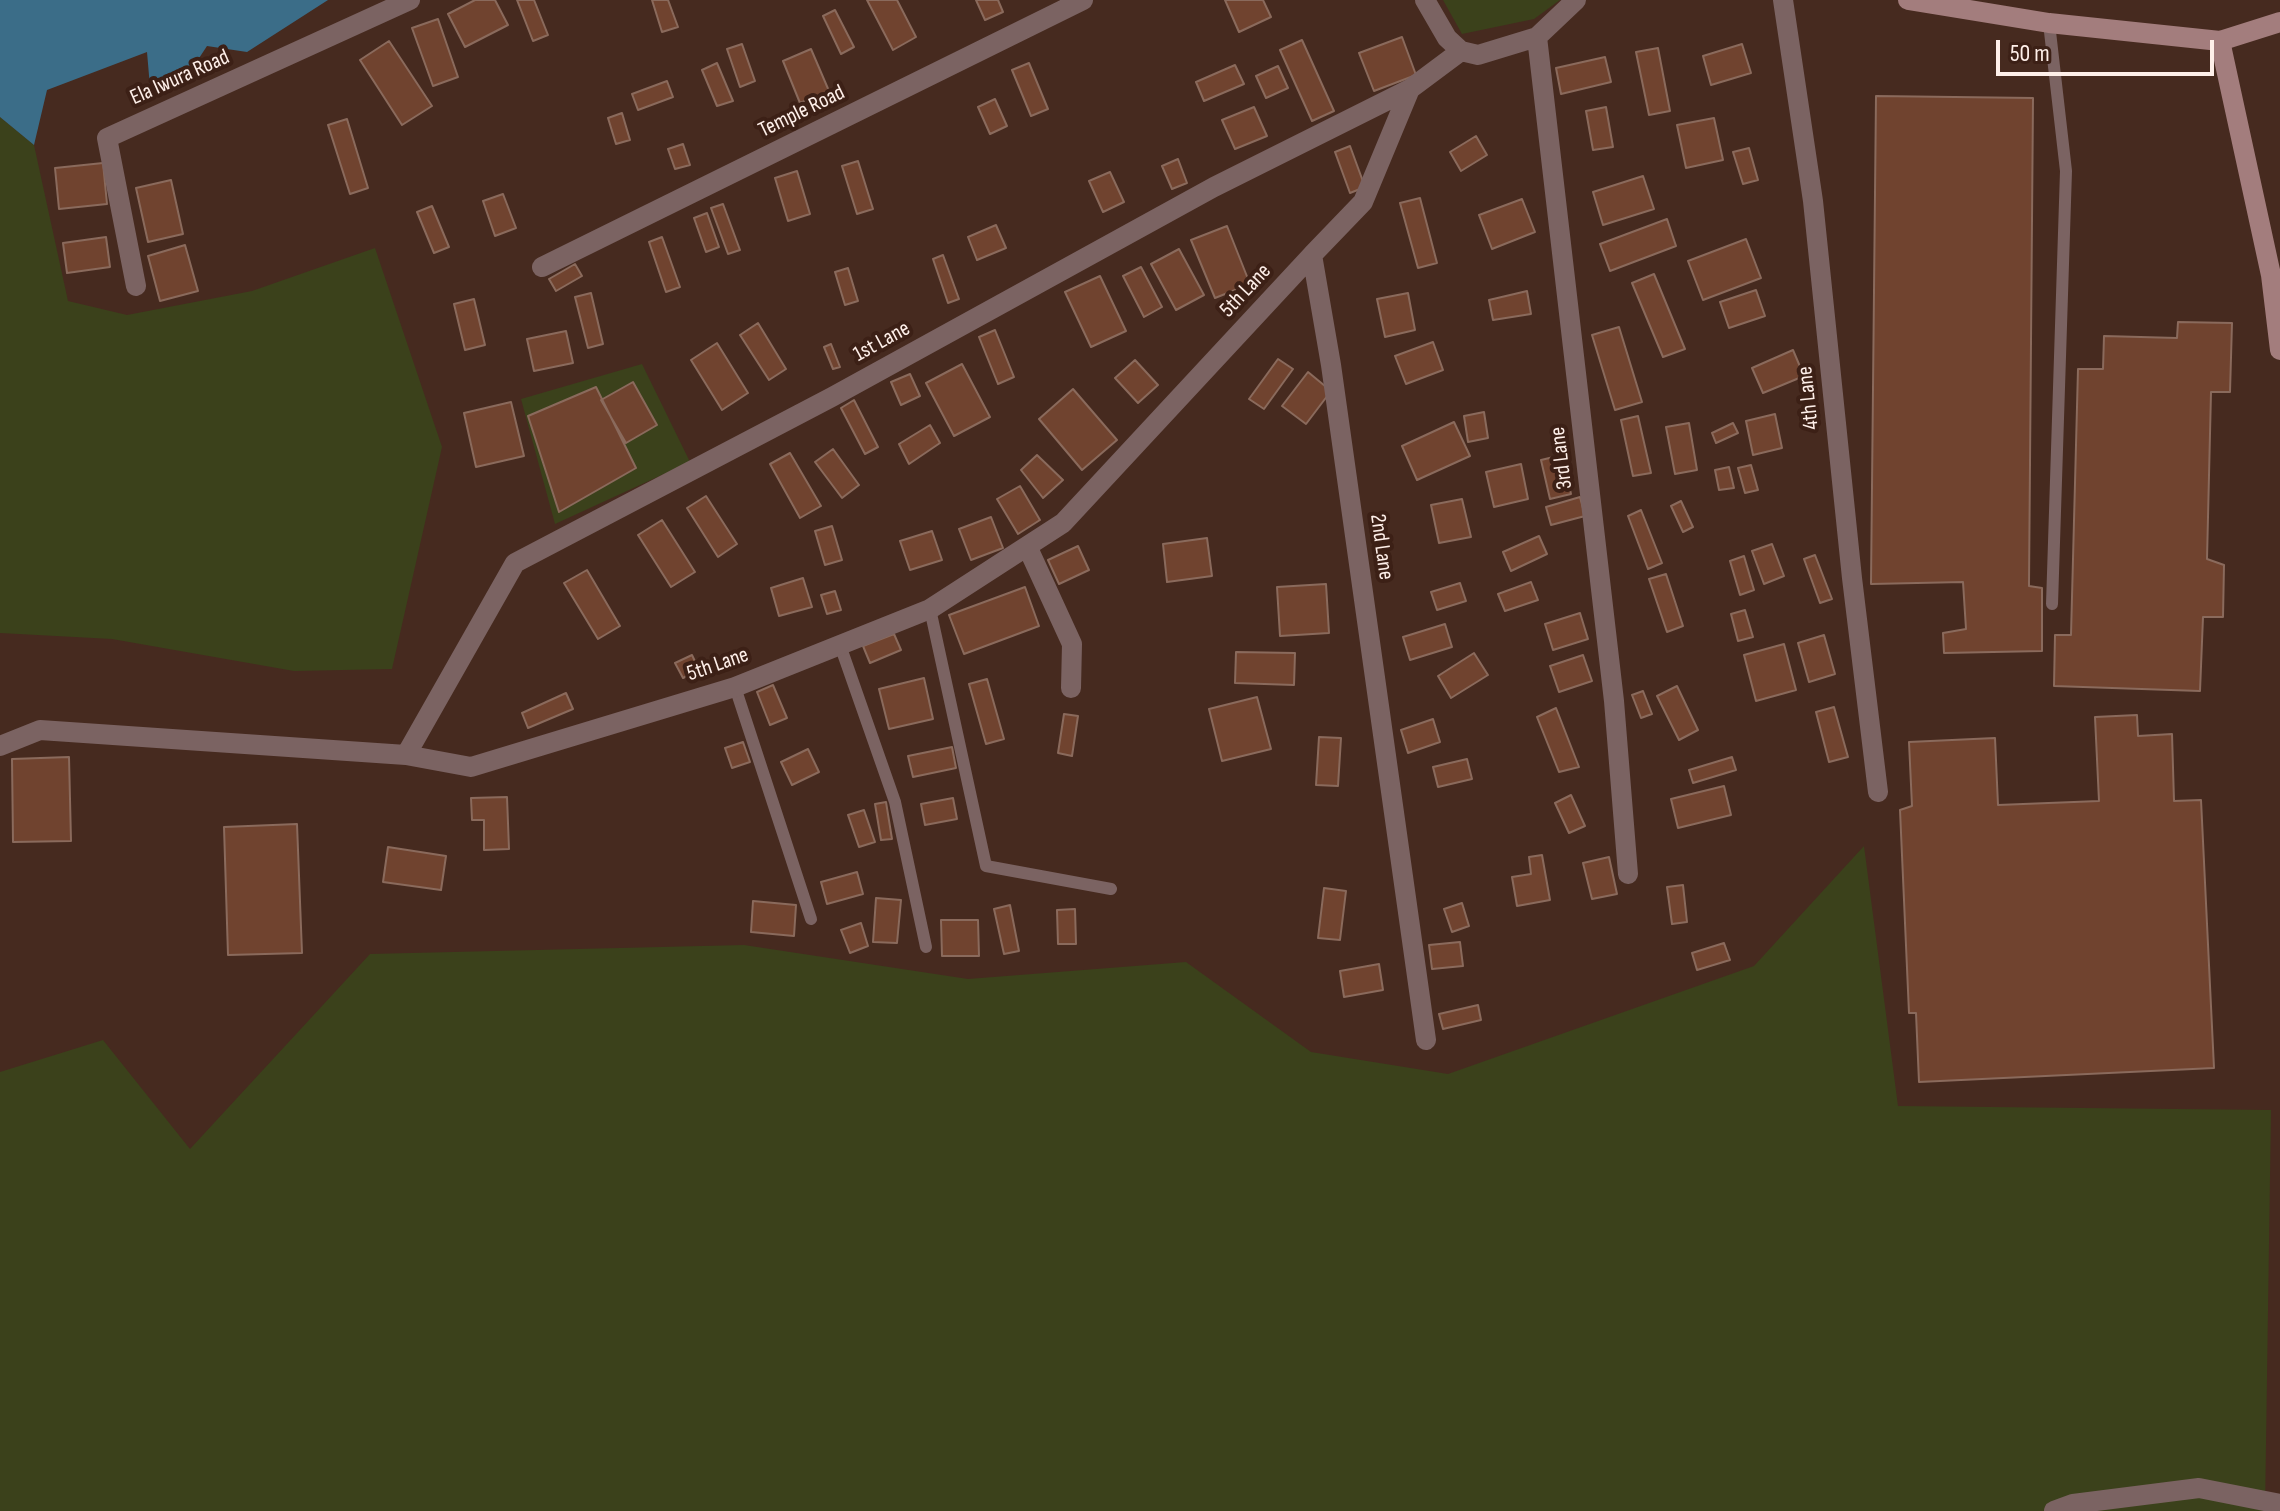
<!DOCTYPE html>
<html>
<head>
<meta charset="utf-8">
<style>
  body { margin:0 }
  #map { position:relative; width:2280px; height:1511px; overflow:hidden; background:#462a1f; font-family:"Sofia Sans Condensed",sans-serif }
  canvas { display:block }
  .scale { position:absolute; left:1996px; top:40px; width:218px; height:36px; box-sizing:border-box; border:4px solid #feefe9; border-top:0; padding-left:10px; font-size:24px; line-height:28px; white-space:nowrap; color:#feefe9; -webkit-text-stroke:6px #3c2016; paint-order:stroke }
</style>
</head>
<body>
<div id="map">
<canvas width="2280" height="1511"></canvas>
<div class="scale">50 m</div>
</div>
<script>
const context = document.querySelector('canvas').getContext('2d');
context.lineJoin = 'round';
function paint(path, color) {
  context.fillStyle = color;
  context.fill(path, 'evenodd');
}
function stroke(path, color, width, dash) {
  context.strokeStyle = color;
  context.lineWidth = width;
  context.lineCap = dash ? 'butt' : 'round';
  context.setLineDash(dash || []);
  context.stroke(path);
}
function write(font, color, halo, rows, align = 'center') {
  context.font = font + ' "Sofia Sans Condensed",sans-serif';
  context.lineWidth = 8;
  context.setLineDash([]);
  context.textBaseline = 'middle';
  context.strokeStyle = halo;
  context.fillStyle = color;
  for (const [text, x, y, turn = 0] of rows) {
    context.save();
    context.translate(x, y);
    context.rotate((+turn || 0) * Math.PI / 180);
    context.textAlign = isNaN(turn) ? turn : align;
    if (halo) context.strokeText(text, 0, 0);
    context.fillText(text, 0, 0);
    context.restore();
  }
}
paint(new Path2D(`
  M1443 0H1560L1534 19 1462 34Z
  M0 117 34 145 68 301 127 315 252 291 375 248 442 447 392 669 294 671 112 639 0 633Z
  M642 364 690 462 555 524 521 399Z
  M1864 846 1898 1106 2271 1110 2265 1511H0V1072L103 1040 190 1149 370 954 744 945 968 979 1186 962 1311 1052 1448 1074 1754 966Z`), '#3b411b');
paint(new Path2D(`
  M0 0H328L247 52 207 46 184 81 150 87 147 52 47 90 34 145 0 117Z`), '#3b6d88');
const building = new Path2D(`
  M475 0H495L508 25 465 47 448 14Z
  M517 0H534L548 35 533 41Z
  M652 0H668L678 27 662 32Z
  M867 0H897L916 37 893 50Z
  M976 0H998L1003 12 985 20Z
  M1225 0H1263L1271 17 1239 32Z
  M835 10 854 47 841 54 823 16Z
  M438 19 458 77 433 86 412 28Z
  M1402 37 1416 75 1374 91 1359 53Z
  M1302 40 1334 111 1312 121 1280 50Z
  M389 41 432 106 402 125 360 60Z
  M742 44 755 81 740 87 727 49Z
  M1742 44 1751 73 1711 85 1703 56Z
  M1658 48 1670 111 1649 115 1636 52Z
  M811 49 829 91 800 103 783 61Z
  M1605 57 1611 82 1561 94 1556 68Z
  M717 63 733 101 717 106 702 70Z
  M1029 63 1048 109 1031 116 1012 70Z
  M1235 65 1244 84 1204 101 1196 82Z
  M1278 66 1288 88 1266 98 1256 76Z
  M667 81 673 97 638 110 632 94Z
  M1876 96 2033 98 2029 586 2042 588V651L1944 653 1943 633 1966 629 1963 582 1871 584Z
  M995 99 1007 126 990 134 978 107Z
  M1254 107 1267 136 1235 149 1222 120Z
  M1606 107 1613 147 1593 150 1586 111Z
  M622 113 630 140 616 144 608 118Z
  M1714 118 1723 160 1686 168 1677 125Z
  M347 119 368 188 350 194 328 125Z
  M1476 136 1487 155 1461 171 1450 152Z
  M683 144 690 165 675 169 668 149Z
  M1350 146 1365 187 1350 193 1335 152Z
  M1749 148 1758 180 1743 184 1733 152Z
  M1178 159 1187 183 1172 189 1162 166Z
  M858 161 873 209 857 214 842 166Z
  M103 163 107 204 59 209 55 168Z
  M797 171 810 214 788 221 775 178Z
  M1110 172 1124 202 1103 212 1089 181Z
  M1643 176 1654 209 1603 225 1593 192Z
  M171 180 183 234 148 242 136 188Z
  M503 194 516 228 495 236 483 201Z
  M1420 198 1437 263 1418 268 1400 203Z
  M1522 199 1535 232 1492 249 1479 215Z
  M723 204 740 250 728 254 711 208Z
  M432 206 449 247 434 253 417 212Z
  M707 213 719 247 706 252 694 218Z
  M1667 219 1676 246 1610 271 1600 244Z
  M996 225 1006 248 977 260 968 237Z
  M1227 226 1250 284 1215 298 1191 240Z
  M106 237 110 267 67 273 63 243Z
  M662 237 680 287 666 292 649 242Z
  M1746 239 1761 278 1703 300 1688 261Z
  M185 245 198 291 160 301 148 256Z
  M1179 249 1204 295 1176 310 1151 264Z
  M943 255 959 299 948 303 933 259Z
  M575 264 582 276 556 291 549 279Z
  M1141 267 1162 307 1144 317 1123 276Z
  M848 268 858 301 845 305 835 272Z
  M1654 274 1685 349 1663 357 1632 283Z
  M1100 276 1126 331 1091 347 1065 292Z
  M1756 290 1765 316 1729 328 1720 302Z
  M1527 291 1531 314 1493 320 1489 300Z
  M591 293 603 344 588 348 575 297Z
  M1408 293 1415 330 1385 337 1377 299Z
  M474 299 485 345 465 350 454 304Z
  M2178 322 2232 323 2230 392H2211L2207 559 2224 565 2223 617H2203L2200 691 2054 686 2055 635H2071L2078 369H2103L2104 336 2177 338Z
  M758 323 786 369 769 380 740 335Z
  M1619 327 1642 402 1615 410 1592 335Z
  M995 330 1014 377 998 384 979 337Z
  M566 331 573 363 534 371 527 339Z
  M1433 342 1443 370 1406 384 1395 356Z
  M717 343 748 393 722 410 691 360Z
  M831 344 840 367 833 369 824 347Z
  M1793 350 1804 376 1763 393 1752 368Z
  M1278 359 1293 369 1264 409 1249 399Z
  M1135 360 1158 385 1138 403 1115 378Z
  M962 364 990 417 954 436 926 383Z
  M1308 372 1331 391 1306 424 1282 406Z
  M910 374 920 396 901 405 891 382Z
  M633 382 657 425 626 443 601 400Z
  M596 387 636 468 559 512 528 416Z
  M1073 389 1117 440 1082 470 1039 419Z
  M854 400 878 447 865 454 841 408Z
  M511 402 524 456 476 467 464 413Z
  M1484 412 1488 438 1468 442 1464 416Z
  M1775 414 1782 448 1753 455 1746 421Z
  M1638 416 1651 473 1633 476 1621 420Z
  M1454 422 1470 456 1417 480 1402 446Z
  M1689 423 1697 470 1675 474 1666 427Z
  M1733 423 1738 433 1716 443 1712 433Z
  M930 425 940 443 909 464 899 444Z
  M833 449 859 485 842 498 815 462Z
  M790 453 821 506 800 518 770 464Z
  M1037 455 1063 480 1043 498 1021 470Z
  M1562 455 1571 494 1550 499 1541 460Z
  M1521 464 1528 499 1494 507 1486 472Z
  M1751 465 1758 490 1745 493 1738 468Z
  M1729 467 1734 488 1719 490 1715 470Z
  M1020 486 1040 520 1018 534 997 499Z
  M706 496 737 544 718 557 687 508Z
  M1580 497 1585 516 1551 525 1546 507Z
  M1462 499 1471 537 1439 543 1431 505Z
  M1681 501 1693 527 1683 532 1671 506Z
  M1641 510 1662 563 1648 569 1628 516Z
  M991 517 1003 548 971 560 959 529Z
  M662 520 695 572 671 587 638 535Z
  M832 526 842 560 825 565 815 531Z
  M932 531 942 560 910 570 900 541Z
  M1539 536 1547 554 1511 571 1503 552Z
  M1207 538 1212 576 1167 582 1163 544Z
  M1772 544 1784 576 1764 584 1752 551Z
  M1078 546 1089 570 1059 584 1048 560Z
  M1815 555 1832 599 1820 603 1804 559Z
  M1744 556 1754 590 1740 595 1730 561Z
  M587 570 620 626 598 639 564 583Z
  M1666 574 1683 626 1667 632 1649 579Z
  M803 578 812 607 779 616 771 588Z
  M1531 582 1538 600 1505 611 1498 594Z
  M1460 583 1466 601 1437 610 1431 592Z
  M1326 584 1329 633 1280 636 1277 587Z
  M1025 587 1039 626 964 654 949 615Z
  M835 591 841 610 827 614 821 595Z
  M1745 610 1753 637 1738 641 1731 614Z
  M1580 613 1588 639 1553 650 1545 624Z
  M1445 624 1452 647 1410 660 1403 637Z
  M894 634 901 650 870 663 863 646Z
  M1824 635 1835 674 1809 682 1798 643Z
  M1784 644 1796 690 1756 701 1744 655Z
  M1236 652 1295 653 1294 685 1235 683Z
  M1474 653 1488 675 1451 698 1438 676Z
  M692 655 699 670 683 678 675 663Z
  M1583 655 1592 681 1559 692 1550 666Z
  M924 678 933 719 889 729 879 689Z
  M987 679 1004 739 986 744 969 684Z
  M773 685 787 718 770 725 757 692Z
  M1677 686 1698 730 1679 740 1657 696Z
  M1643 691 1652 714 1641 718 1632 695Z
  M566 693 573 709 528 728 522 713Z
  M1257 697 1271 749 1222 761 1209 709Z
  M1834 707 1848 757 1829 762 1816 712Z
  M1556 708 1579 767 1559 772 1537 717Z
  M1064 714 1078 716 1072 756 1058 753Z
  M2137 715 2138 736 2172 734 2174 801 2201 800 2214 1068 1919 1082 1916 1013H1909L1900 810 1912 806 1909 742 1995 738 1998 805 2099 801 2095 717Z
  M1433 719 1440 742 1408 753 1401 730Z
  M1319 737 1341 738 1338 786 1316 785Z
  M743 742 750 762 732 768 725 748Z
  M952 747 956 768 913 777 908 756Z
  M808 749 819 772 792 785 781 762Z
  M69 757 71 841 13 842 12 759Z
  M1732 757 1736 770 1693 783 1689 770Z
  M1467 759 1472 779 1438 787 1433 767Z
  M1724 786 1731 815 1678 828 1671 799Z
  M1571 795 1585 826 1569 833 1555 803Z
  M507 797 509 849 484 850V820H472L471 798Z
  M953 798 957 819 925 825 921 804Z
  M886 802 892 839 881 840 875 804Z
  M864 810 875 842 859 847 848 815Z
  M297 824 302 953 228 955 224 827Z
  M388 847 446 856 441 890 383 882Z
  M1542 855 1550 900 1517 906 1512 877 1531 874 1529 857Z
  M1609 857 1617 894 1592 899 1583 863Z
  M857 872 863 894 827 904 821 882Z
  M1683 885 1687 922 1672 924 1667 887Z
  M1324 888 1346 891 1340 940 1318 938Z
  M876 898 901 900 897 943 873 942Z
  M753 901 796 905 794 936 751 932Z
  M1462 903 1469 926 1452 932 1444 909Z
  M1010 905 1019 951 1004 954 994 909Z
  M1075 909 1076 944H1058L1057 910Z
  M941 920H978L979 956H942Z
  M861 923 868 946 850 953 841 930Z
  M1460 942 1463 966 1432 969 1429 945Z
  M1724 943 1730 960 1697 970 1692 953Z
  M1379 964 1383 990 1344 997 1340 971Z
  M1478 1005 1481 1020 1443 1029 1439 1014Z`);
paint(building, '#70432f');
stroke(building, '#8a6a5c', 2);
stroke(new Path2D(`
  M2049 23 2066 171 2052 604
  M930 609 986 866 1111 889
  M840 645 895 802 926 947
  M735 687 811 919`), '#7b6362', 12);
stroke(new Path2D(`
  M1425 0 1447 38 1461 51 1478 55 1537 37 1576 0
  M1783 0 1813 201 1852 578 1878 792
  M1537 37 1614 701 1628 874
  M1410 89 1363 202 1312 255 1331 365 1426 1040
  M542 267 1083 0
  M136 286 107 138 410 0
  M1027 546 1072 644 1071 688
  M0 746 40 730 406 755 471 767 735 687 930 609 1063 523 1312 255
  M406 755 515 563 832 397 1214 187 1410 89 1461 51
  M2054 1511 2073 1504 2199 1488 2280 1504`), '#7b6362', 20);
stroke(new Path2D(`
  M1908 0 2049 23 2220 41 2280 22
  M2220 41 2271 275 2280 350`), '#a37d7d', 20);
write('22px', '#feefe9', '#3c2016', [
  ["Ela Iwura Road",180,78,-24],
  ["Temple Road",802,112,-26],
  ["5th Lane",1246,291,-47],
  ["1st Lane",882,342,-29],
  ["4th Lane",1809,398,-96],
  ["3rd Lane",1562,458,-97],
  ["2nd Lane",1381,547,82],
  ["5th Lane",718,665,-19]
]);
</script>
</body>
</html>
